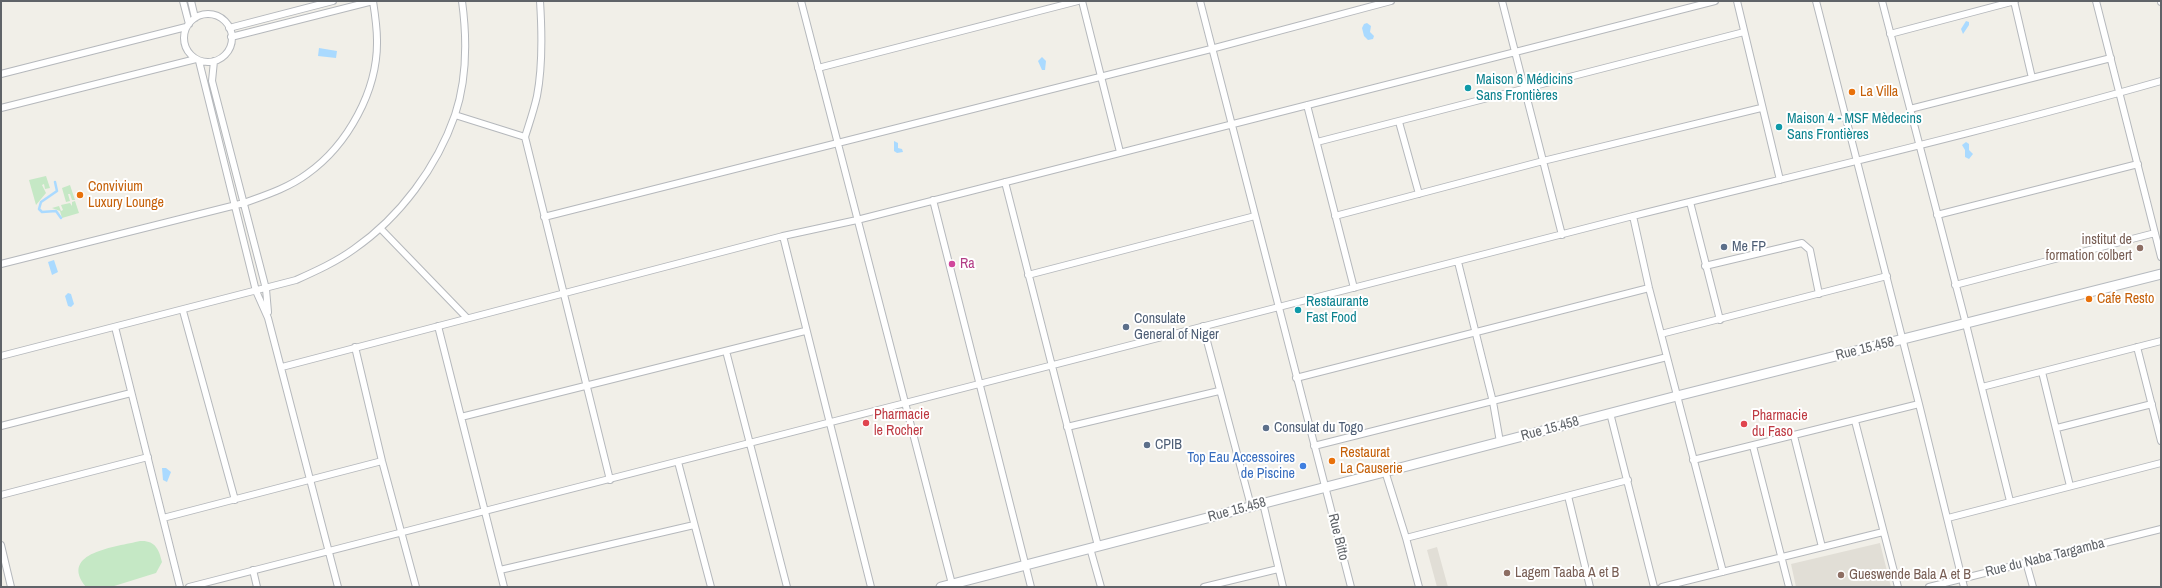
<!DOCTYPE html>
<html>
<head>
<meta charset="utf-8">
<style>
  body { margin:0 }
  #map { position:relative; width:2162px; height:588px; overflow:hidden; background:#f1efe8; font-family:"Archivo Narrow",sans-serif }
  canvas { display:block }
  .frame { position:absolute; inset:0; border:2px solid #5f6368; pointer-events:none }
</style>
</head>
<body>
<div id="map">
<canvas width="2162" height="588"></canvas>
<div class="frame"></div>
</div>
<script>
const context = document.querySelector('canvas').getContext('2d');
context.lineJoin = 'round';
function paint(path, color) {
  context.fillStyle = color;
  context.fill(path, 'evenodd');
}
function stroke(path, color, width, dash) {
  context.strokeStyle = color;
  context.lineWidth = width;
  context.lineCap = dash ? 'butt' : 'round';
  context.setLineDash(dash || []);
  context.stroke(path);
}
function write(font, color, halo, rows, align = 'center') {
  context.font = font + ' "Archivo Narrow",sans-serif';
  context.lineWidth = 4;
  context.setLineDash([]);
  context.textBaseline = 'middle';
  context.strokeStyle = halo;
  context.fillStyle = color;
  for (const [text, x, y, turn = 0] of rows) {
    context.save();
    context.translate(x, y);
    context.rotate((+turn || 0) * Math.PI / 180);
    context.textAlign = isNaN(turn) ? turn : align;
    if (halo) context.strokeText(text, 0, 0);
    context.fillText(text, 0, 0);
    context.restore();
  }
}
paint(new Path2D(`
  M1880 543 1891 587H1796L1791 564Z
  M1437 547 1448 587H1437L1427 550Z`), '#e1ded6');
paint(new Path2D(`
  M46 176 50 188 45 189 44 184 42 185 46 193 36 205 29 180Z
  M70 185 75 200H72L70 194H68L70 201 66 202 62 188Z
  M75 201 79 213 62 218 60 211 52 208 59 206 61 211 63 210 61 205 70 203 72 206V202Z
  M140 541C155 540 159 549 162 562L156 573 111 587H86C58 552 117 547 140 541Z`), '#c5e8c5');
paint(new Path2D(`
  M1966 21 1969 22V25L1963 34 1961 29Z
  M1367 23 1371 26 1370 32 1374 36 1373 39 1368 40 1364 36 1362 28 1364 24Z
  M319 48 337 51 336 58 318 56Z
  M1042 57 1046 61 1045 70H1042L1038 61Z
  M894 141 898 143V148L902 149 903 152 897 153 894 151Z
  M1966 142 1969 144V150L1973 154 1969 159 1965 157V150L1962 145Z
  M54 260 58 272 52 275 48 262Z
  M68 293 71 294 74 304 71 307 68 306 65 296Z
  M162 468H166L171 472 167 482 163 480Z`), '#aadaff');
stroke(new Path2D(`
  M55 182 57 191 41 202 39 209 42 212 56 211 61 218`), '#aadaff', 2.5);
const street = new Path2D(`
  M183 1 189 24
  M191 1 195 18
  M540 1C542 32 543 65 537 96 534 110 529 124 525 137L610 480
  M801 1 952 584
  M1082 1 1120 152
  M1200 1 1351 587
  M1502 1 1562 235
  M1737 1 1780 180
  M1816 1 1919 404 1964 587
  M1882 1 1966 324 2010 501
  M2014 1 2032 78
  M2096 1 2161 257
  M2161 1V2
  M184 38a24 24 0 1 1 48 0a24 24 0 1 1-48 0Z
  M229 28 333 1
  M1890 34 2015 1
  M231 37 373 1
  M199 61 256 291 268 318 338 587
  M214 61 212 81 266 289 268 312
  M818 68 1078 1
  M1 74 186 27
  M1307 105 1354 288
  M1 108 196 59
  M1910 109 2111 58
  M455 115 525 137
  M1399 122 1419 194
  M1317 142 1744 32
  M1005 182 1098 546
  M933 200 1031 587
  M1690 202 1720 320
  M1937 215 2138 164
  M1335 216 1543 161 1761 108
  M1633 216 1649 288 1723 572
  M544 217 1211 49 1391 1
  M380 228 467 318
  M783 236 871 587
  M1458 262 1493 402 1500 442
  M1 264 244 203C266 195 288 188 307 174 348 145 378 90 377 40 377 27 375 14 373 1
  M1705 266 1802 243 1810 250 1819 294
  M1028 275 1255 216
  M1955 285 2155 233
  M183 311 235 500
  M438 326 504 587
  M1203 326 1251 506
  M115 327 180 587
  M1661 334 1887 276
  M355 347 382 461 416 587
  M2137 347 2161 441
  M726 351 787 587
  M1 356 296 280C316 271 336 262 354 249 400 217 437 167 455 115 467 79 467 38 462 1
  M282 367 783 236 857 220 1715 1
  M2042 372 2070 486
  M1296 378 1649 288
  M1982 387 2161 341
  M1610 413 1654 587
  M461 417 805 331
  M1855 421 1898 587
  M1 426 131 393
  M1067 427 1219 391
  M2057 428 2152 404
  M1794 436 1822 547
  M1314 446 1667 357
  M1753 446 1789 587
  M1693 460 1919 404
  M678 462 711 587
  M1385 471 1406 538 1419 587
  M1 495 148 457
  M1568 496 1590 587
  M1263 503 1283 587
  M163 518 382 461
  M1948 518 2161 463
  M1406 538 1628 480
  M1 545 11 587
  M1090 548 1101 587
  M2026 562 2033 587
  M253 570 257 587
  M500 570 694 525
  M189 587 1633 216C1809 172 1986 131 2161 81
  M1204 587 1278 569
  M1662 587 1883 532
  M1929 587 2161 529`);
const secondary = new Path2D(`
  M941 587 1677 396 2161 274`);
stroke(street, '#b5b8bc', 8);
stroke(secondary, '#b6babf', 11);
stroke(street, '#fff', 6);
stroke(secondary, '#fff', 9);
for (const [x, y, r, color] of [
  [1468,88,4,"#0f9aa8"],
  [1852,92,4,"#e8710a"],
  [1779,127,4,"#0f9aa8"],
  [80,195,4,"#e8710a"],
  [1724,247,4,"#5c6f8a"],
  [2140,248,4,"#8d6e63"],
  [952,264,4,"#d1479c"],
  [2089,299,4,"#e8710a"],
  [1298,310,4,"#0f9aa8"],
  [1126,327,4,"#5c6f8a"],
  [866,423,4,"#e0444e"],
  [1744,424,4,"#e0444e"],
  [1266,428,4,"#5c6f8a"],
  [1147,445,4,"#5c6f8a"],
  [1332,461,4,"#e8710a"],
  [1303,466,4,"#3f7fe0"],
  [1507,573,4,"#8d6e63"],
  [1841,575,4,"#8d6e63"]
]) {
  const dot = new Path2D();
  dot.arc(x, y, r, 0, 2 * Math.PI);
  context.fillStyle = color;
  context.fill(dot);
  stroke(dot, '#fff', 1.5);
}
write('14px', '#0d838f', '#fff', [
  ["Maison 6 Médicins",1476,80],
  ["Sans Frontières",1476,96],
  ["Maison 4 - MSF Mèdecins",1787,119],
  ["Sans Frontières",1787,135],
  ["Restaurante",1306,302],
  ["Fast Food",1306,318]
], 'left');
write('14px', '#c56008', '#fff', [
  ["La Villa",1860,92],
  ["Convivium",88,187],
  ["Luxury Lounge",88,203],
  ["Cafe Resto",2097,299],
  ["Restaurat",1340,453],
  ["La Causerie",1340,469]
], 'left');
write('14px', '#785e54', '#fff', [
  ["institut de",2132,240,"right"],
  ["formation colbert",2132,256,"right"],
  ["Lagem Taaba A et B",1515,573],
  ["Gueswende Bala A et B",1849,575]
], 'left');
write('14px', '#4e5e75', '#fff', [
  ["Me FP",1732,247],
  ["Consulate",1134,319],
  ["General of Niger",1134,335],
  ["Consulat du Togo",1274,428],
  ["CPIB",1155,445]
], 'left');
write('14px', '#b23c85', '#fff', [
  ["Ra",960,264]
], 'left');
write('14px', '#5f6368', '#fff', [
  ["Rue 15.458",1865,349,-14],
  ["Rue 15.458",1550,429,-15],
  ["Rue 15.458",1237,510,-15],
  ["Rue Bitto",1338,537,76],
  ["Rue du Naba Targamba",2045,558,-14]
]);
write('14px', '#be3a42', '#fff', [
  ["Pharmacie",874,415],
  ["le Rocher",874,431],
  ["Pharmacie",1752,416],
  ["du Faso",1752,432]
], 'left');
write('14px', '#366cbe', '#fff', [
  ["Top Eau Accessoires",1295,458],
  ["de Piscine",1295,474]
], 'right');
</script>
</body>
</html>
